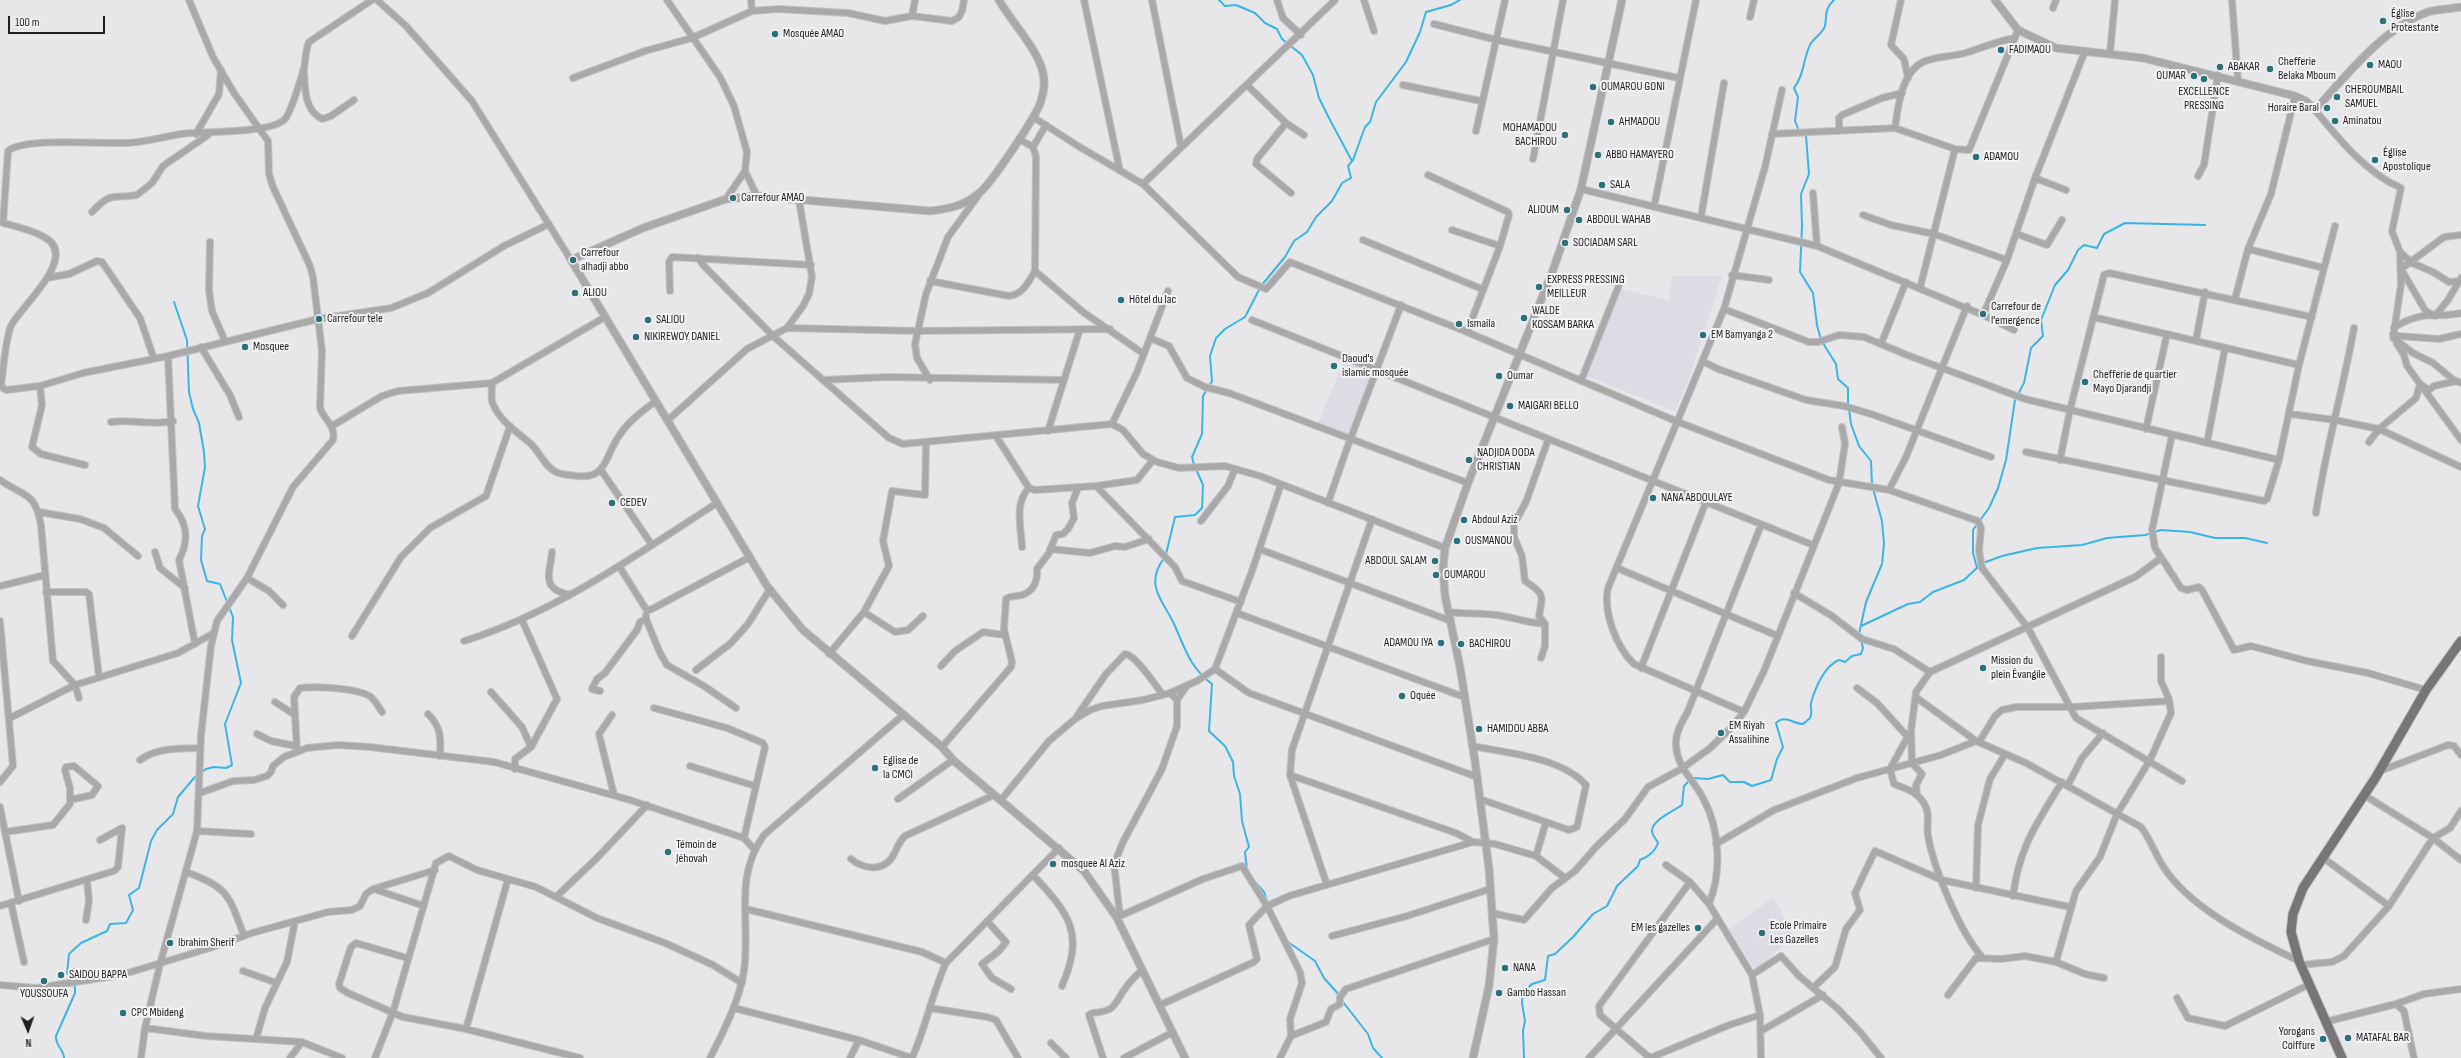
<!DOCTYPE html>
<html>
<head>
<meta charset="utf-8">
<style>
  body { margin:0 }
  #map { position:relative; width:2461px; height:1058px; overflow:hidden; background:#e7e6e9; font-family:"Sofia Sans Condensed",sans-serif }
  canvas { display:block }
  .north { position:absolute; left:8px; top:1010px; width:40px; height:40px; -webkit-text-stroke:3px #f4f3f6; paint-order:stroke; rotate:178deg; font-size:11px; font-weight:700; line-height:16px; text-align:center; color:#1f1e20 }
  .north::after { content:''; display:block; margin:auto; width:14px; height:18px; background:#1f1e20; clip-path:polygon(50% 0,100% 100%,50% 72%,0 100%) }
  .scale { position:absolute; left:8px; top:16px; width:97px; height:18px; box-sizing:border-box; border:2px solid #1f1e20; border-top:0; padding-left:5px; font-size:12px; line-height:14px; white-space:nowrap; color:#1f1e20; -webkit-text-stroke:3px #f4f3f6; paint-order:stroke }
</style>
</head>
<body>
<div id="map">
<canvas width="2461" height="1058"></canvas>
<div class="north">N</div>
<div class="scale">100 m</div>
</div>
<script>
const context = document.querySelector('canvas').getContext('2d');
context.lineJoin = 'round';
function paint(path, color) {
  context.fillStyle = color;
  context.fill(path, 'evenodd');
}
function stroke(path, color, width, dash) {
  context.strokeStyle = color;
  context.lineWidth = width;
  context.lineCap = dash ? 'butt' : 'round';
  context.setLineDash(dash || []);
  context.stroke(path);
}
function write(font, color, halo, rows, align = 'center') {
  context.font = font + ' "Sofia Sans Condensed",sans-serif';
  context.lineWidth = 4;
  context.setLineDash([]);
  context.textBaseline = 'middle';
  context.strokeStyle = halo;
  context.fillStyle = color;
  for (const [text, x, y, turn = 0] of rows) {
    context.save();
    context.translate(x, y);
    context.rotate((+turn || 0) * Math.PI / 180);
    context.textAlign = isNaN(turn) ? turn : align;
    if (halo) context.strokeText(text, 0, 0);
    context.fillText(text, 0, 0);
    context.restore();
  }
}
paint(new Path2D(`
  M1672 276H1722L1688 382 1675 411 1586 376 1619 289 1669 300Z
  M1344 361 1373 372 1348 434 1318 423Z
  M1774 897 1793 936 1756 971 1729 929Z`), '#dfdbe5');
stroke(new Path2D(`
  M1219 0 1225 6 1236 5 1255 13 1265 23 1277 29 1282 39 1302 55 1313 75 1319 98 1330 120 1352 161
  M1799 131 1795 121 1798 97 1794 88C1805 74 1803 57 1811 43 1815 37 1823 33 1825 26 1827 15 1824 9 1834 0
  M1803 134 1806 136 1809 174 1801 194 1802 226 1800 272 1813 293 1817 325 1821 340 1836 364 1838 379 1848 388V405
  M1849 409 1851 424 1859 446 1871 461 1872 485 1882 521 1884 544 1882 564 1866 602 1859 634
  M1194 465 1192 457 1202 434 1203 396 1212 381 1210 356 1216 338 1225 329 1245 317 1261 286 1285 257 1294 241 1307 232 1316 217 1332 201 1342 183 1351 178 1348 166 1353 160 1365 127 1370 122 1376 102 1406 62 1420 32 1426 12 1451 5 1460 0
  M1166 554 1175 517 1195 515 1202 508 1203 485 1196 469
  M1164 558C1143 587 1165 602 1175 626 1186 651 1190 667 1212 684L1209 731 1225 746 1233 762 1234 776 1240 794 1242 821 1249 847 1245 852 1247 870
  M1983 563 2002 556 2037 548 2082 545 2107 538 2145 535 2161 530 2190 532 2215 538H2245L2267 543
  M1977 568 1973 553V530L1989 508 1998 488 2006 460 2015 400 2024 383 2031 348 2043 336 2041 320 2055 285 2068 270 2078 250 2084 245 2097 248 2104 234 2125 223 2205 225
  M1861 626 1908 604 1920 602 1933 592 1964 580 1978 567
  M1693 778 1708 779 1723 775 1730 782H1744L1752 786 1771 780 1777 759 1783 747 1776 723C1785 714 1793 724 1803 724L1810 718C1813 712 1810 708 1811 703 1815 688 1825 665 1839 660L1845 662 1852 656 1861 654 1863 648 1861 640
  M1256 883 1264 892 1268 903
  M1288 942 1315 961 1324 978 1340 996
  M1343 1002 1368 1034 1373 1048 1382 1058
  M64 1058C64 1050 55 1045 56 1036L75 993V984L67 973 69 954 81 943 107 931 110 924 126 923 133 910 129 895 139 888 151 841 157 830 173 814 178 797 194 778 206 769 214 767 226 768 232 765 225 724 241 683 232 640 233 617 220 584 207 581 201 560 202 536 205 529 198 506 205 467 204 452 199 423 193 409 189 392 187 340 174 302
  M1524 1058 1523 1031 1525 1021 1522 1003 1523 992 1532 984 1545 980 1548 956 1555 954 1573 937 1593 914 1607 906 1617 886 1638 866 1640 860C1648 857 1655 852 1658 843 1656 839 1653 836 1652 832 1651 820 1674 811 1682 805L1684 786 1689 781`), '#39b5e7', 2);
const minor = new Path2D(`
  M372 0 309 42C305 51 306 59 304 68 301 79 291 112 285 119 271 134 203 131 181 134 163 137 146 142 127 143 102 144 25 137 8 151L3 223C17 227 32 230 44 237 81 256 20 307 11 326 5 340 4 368 1 384L3 388 6 390 40 386 83 373 168 356 318 319 391 308 428 293 504 246 549 224
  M377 0 406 26 472 101 571 260
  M667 0 720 77 734 106 747 152 745 171 726 199
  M751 0 752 11 778 9 848 13 885 21 912 16 952 21 959 17 962 11 964 0
  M1084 0 1120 171
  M1152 0 1181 147
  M1277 0 1283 18 1301 35
  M1364 0 1374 31
  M1901 0 1891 45 1904 59 1908 78
  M2232 0 2238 81
  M2053 8 2056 0
  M912 16 915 0
  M1750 17 1754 0
  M1434 24 1497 40 1679 78
  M2110 53 2115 0
  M304 71C305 88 304 110 322 119L331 116 354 100
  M573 78 645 51 692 38 752 11
  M1247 85 1286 123 1304 135
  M1403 85 1481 101
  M2315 110C2339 139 2366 173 2401 188L2392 231 2400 252 2401 285 2393 338 2413 353 2433 363 2455 381 2461 383
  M1033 117 1078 146 1143 184 1238 277 1266 289 1290 262 1467 332 1678 422 1829 480 1889 490 1978 521 1981 528 1979 551 1982 568 2028 628 2076 718 2182 781
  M1286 123 1257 159 1256 164 1291 193
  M1895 128C1898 107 1901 73 1923 62 1936 56 1952 57 1965 53 1982 48 1997 41 2015 38
  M1476 131 1505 0
  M1839 131V118L1842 115 1882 98 1902 93
  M196 134 219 94 221 70
  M1772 134 1895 128 1955 149 1969 150 2018 30
  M1019 139 1033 147 1036 157 1035 271 1083 312 1144 354
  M1033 147 1046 125
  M1533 159 1563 0
  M745 171 757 196
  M1428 175 1508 212 1509 215 1500 246 1467 332
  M2198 176 2204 165 2218 75
  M2035 178 2066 190
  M1143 184 1335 0
  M1581 189 1817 246 1983 315 2007 260 2035 178 2085 51
  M1813 193 1817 246
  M1654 207 1696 0
  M92 212C112 191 111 199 137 195L152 183 163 166 208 135
  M1863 215 1891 225 1934 234 2007 260
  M1701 217 1724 83
  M1452 230 1500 246
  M2017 234 2047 245 2062 220
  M2461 235 2444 237 2401 269 2425 310C2433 318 2449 315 2461 313
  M1363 240 1482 289
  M210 242 209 290 212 311 225 341
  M2248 249 2324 268
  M2400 252 2412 263 2433 272 2449 282 2461 281
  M698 258 704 266 773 336 889 438 903 444 1112 424 1137 372 1168 291
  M1732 275 1769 280
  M47 278 69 274 97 261 102 262 140 318 154 359
  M930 281 1009 296C1023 294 1028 283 1035 271
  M1920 288 1955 149
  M670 291 669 262 672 257 811 265
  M2235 299 2248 249 2271 194 2295 96
  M1724 309 1809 342H1818L1839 335 1864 337 1907 355 2025 399 2279 460
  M1983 315 2014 330
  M2093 317 2299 365
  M1252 320 1813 545
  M787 328 917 331 1110 329
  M2394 328C2403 321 2424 313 2435 316L2448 300 2461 278
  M2393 334 2399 336 2439 339 2461 334
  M1150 338 1169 346 1187 378 1205 387 1229 393 1468 483
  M2196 340 2205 292
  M1881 344 1906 282
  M2397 344 2404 355 2407 366 2461 440
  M201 347 230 395 239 417
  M168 356 175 509C188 525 189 541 179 560L195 644
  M1702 361 1718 369 1806 400 1844 406 1871 414 1991 457
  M823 380 887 377 1062 380
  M930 380 917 358 915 344 926 294 948 237 978 196
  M1581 381 1619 285
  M492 383C492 389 491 396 492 401 497 419 517 432 530 443 539 451 545 467 556 472 562 475 571 475 577 476 606 479 605 458 617 439 627 422 641 412 656 401
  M40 386 42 405 32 447 41 454 85 465
  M2290 414 2335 420 2379 429 2461 467
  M668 420 747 349 787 328 803 306 809 294 812 277 799 200
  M111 422C132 419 152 426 173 421
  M1112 424 1123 430 1143 454 1157 462 1179 468 1225 466 1260 476 1445 548
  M332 426 382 396 398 391 492 383 605 317
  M2146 429 2167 334
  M1048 431 1080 329
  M2172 435 2152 530 2155 548 2181 588 2187 590 2199 587 2202 590 2234 650 2251 646 2307 661 2368 673 2426 690
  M996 436 1029 488 1035 490 1096 486 1137 480 1153 460
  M2369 442 2379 429 2416 398 2420 384 2429 390 2434 386 2456 381
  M2207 443 2225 348
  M2026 452 2264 501 2267 499 2279 460 2299 365 2335 226
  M2060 460 2070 410 2104 275 2109 273 2312 317
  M601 470 652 545
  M0 480C24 497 35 491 41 525L53 661 75 685 79 698
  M1096 486 1175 567 1182 581 1241 602
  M1889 490 1906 457 1967 306
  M1328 503 1347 448 1401 305
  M39 512 80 519 104 528 138 556
  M2316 513C2325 451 2343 390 2354 328
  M1201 521 1228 486 1235 469
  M1022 547C1021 527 1014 503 1029 488
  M1050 549 1090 553 1115 546 1125 547 1149 539
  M1259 549 1451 621
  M155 552 160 568 185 588
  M552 552C550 573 540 589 570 595
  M619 566 646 609 650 610 750 557
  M1617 568 1778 636
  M247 578 269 591 283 605
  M0 586 45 575
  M46 592H86L89 594 99 677
  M1794 593 1832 616 1862 639 1894 649 1930 672
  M864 612 895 632 908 630 923 616
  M1448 612C1464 614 1480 613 1496 615 1513 617 1527 623 1545 624
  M1237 613 1464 697
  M646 619 660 653 667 665 704 686 736 708
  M0 621 13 766 0 782
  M352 636 401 557 430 528 486 496 510 426
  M464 641C557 612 636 555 717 503
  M829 654 864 612 889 566 883 541 892 491 925 495 926 443
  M1541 658 1545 646V624L1539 616C1543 595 1545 594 1525 581L1522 556 1514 537V524L1526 502 1548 440
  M941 666 955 651 983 632 1004 635
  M1641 668 1706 502
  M1215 669 1249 693 1477 777
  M696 670 731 643 748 624 770 589
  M1857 688 1877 703 1907 736
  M600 691 592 689 597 679 605 673 637 630 640 622 646 619V615
  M491 692 522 727 531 747
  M1170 693 1177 700 1186 687
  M1917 698 1976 741 2026 763 2141 827C2152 841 2156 858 2167 872 2196 912 2255 940 2299 961
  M275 702 295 715
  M654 708 727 728 763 743 765 747 744 838 754 849
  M1744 712 1634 664C1616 647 1603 612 1608 588L1724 309 1765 167 1782 90
  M428 714C441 727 441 737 440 756
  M612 715 599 734 614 795
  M1077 716 1106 674 1125 654C1135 654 1156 686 1163 695
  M10 718 75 685 178 653 214 633
  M1911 731 1912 763 1922 774 1916 785 1917 795
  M257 734 271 741 296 746
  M1979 742 1995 716 2002 710 2016 707H2072L2169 701
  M1472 746C1507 753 1561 757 1586 785L1577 827 1569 830 1480 799
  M942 747 1011 667 1012 662 1004 629 1006 599C1011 595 1016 597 1022 595 1034 591 1038 580 1037 569L1049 553 1056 535 1063 534 1068 529 1074 518 1072 503 1078 488
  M297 751 294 697 300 688C315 686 359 688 371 697 375 701 379 707 382 712
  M140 760C158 747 179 749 200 748
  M690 766 755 786
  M515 769V759L531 747 557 699 522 620
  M2380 771 2448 745 2454 746 2461 755
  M1290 775 1292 750 1372 519
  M2068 785 2082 758 2103 733
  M200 793 233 781 254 780 267 776 271 772 273 766 284 757 307 748 338 745 370 747 494 762 630 800 744 838
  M2364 795 2433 838 2461 860
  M898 799 953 760
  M1001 800 1049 741 1075 719 1090 710 1102 706 1143 700 1170 693 1197 681 1215 669 1252 571 1281 484
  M0 807 19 901
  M197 831 251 834
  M5 832 53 825 70 804V788L65 770 66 767 74 766 98 786 92 795 70 800
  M1716 844 1774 810 1800 800 1857 778 1941 755 1976 741
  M1536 856 1546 822
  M2322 857 2389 906
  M851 859C862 868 879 872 890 860 897 852 897 843 905 836L994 795
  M1666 865 1690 882 1709 904 1752 975 1760 1015 1761 1058
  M186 872C228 887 229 895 244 936
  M1033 875C1069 914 1085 932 1062 986
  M1327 885 1290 775 1456 833 1473 842
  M1976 888 1978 825 1990 779 2005 754
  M374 889 424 906
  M2013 896C2019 847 2037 823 2062 782
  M556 897 598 857 647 805
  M11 903 24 962
  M1709 904C1722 872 1720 829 1703 798 1694 780 1677 768 1676 745 1675 733 1682 722 1688 711L1761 525
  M0 906 114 871 118 867 122 828 100 840
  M746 909 922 952 946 963 1059 848
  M1492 913 1524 920 1552 888 1575 871 1596 847 1625 819 1648 787 1681 769 1709 749 1731 728 1744 712 1764 671 1839 483 1845 444 1842 427
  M1120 916 1203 879 1242 866 1267 906 1300 972 1302 983 1290 1019 1291 1036 1280 1058
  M1117 918 1120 916 1114 864 1123 842 1162 769 1177 726V700
  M86 920 89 901 87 880
  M987 921 1006 942 999 951 982 964 992 978 1011 989
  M1332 936 1407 916 1490 889
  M407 958 356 943 351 947 339 984 340 988 348 993 403 1017 466 1029 580 1058
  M1983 958C1960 933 1934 869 1928 836 1926 824 1931 815 1924 803 1916 791 1906 789 1894 784L1890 769 1911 731 1916 692 1930 672 2135 577 2161 558
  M2056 962 2076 891 2100 857 2117 814 2150 760 2171 713 2169 699 2161 681V657
  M2300 965 2332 962 2344 956 2389 906 2433 838 2450 828 2461 811
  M243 971 277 983
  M1752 975 1781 956 1799 976 1838 1009 1861 1033 1881 1058
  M0 985 36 988 121 975 210 948 252 933 328 912 352 910 360 906 366 894 373 889 435 870
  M1814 987 1835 967 1846 929 1860 910 1855 893 1875 851 1942 880 2070 907
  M1948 995 1976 958 2001 959 2025 956 2056 962 2085 974 2104 978
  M2177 998 2188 1018 2225 1026 2308 985
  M2396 1004 2404 1011 2414 1058
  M1160 1005 1254 962 1257 959 1249 925 1267 906 1289 896 1473 842 1495 844 1536 856 1565 878
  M734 1008 859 1040 912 1058
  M930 1008 987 1017 996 1020 1018 1058
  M2325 1022 2396 1004 2424 994 2461 989
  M145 1028 206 1036 302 1042 342 1058
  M466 1029 508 879
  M1761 1031 1823 995
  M1291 1036 1326 1022 1331 1009 1340 1004V997L1346 989 1494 939
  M256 1039 265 1008 287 962 295 921
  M1051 1043 1066 1058
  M141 1058 145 1028 160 964 197 831 201 735 211 646 217 621 247 578 293 487 333 440C336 425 324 420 320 408L322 351 313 277 310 266 273 187 269 174 268 141 234 93 213 57 189 0
  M290 1058 302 1042
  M375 1058 393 1012 436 863 449 856 477 870 536 887 597 918 665 943 713 965 742 983
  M710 1058C724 1030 739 1002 744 971 751 922 733 878 764 835L903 715
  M850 1058 859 1040
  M912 1058C926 1027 932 993 946 963
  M1103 1058 1089 1015 1092 1013C1118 1011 1113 1004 1127 986 1131 980 1137 975 1142 970
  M1124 1058 1173 1032
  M1589 1058 1717 919
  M1650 1058 1600 1015 1599 1006 1690 882
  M1650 1058 1729 1025 1760 1015`);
const tertiary = new Path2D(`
  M999 0C1012 23 1038 49 1043 73 1045 82 1044 92 1041 101 1037 115 990 186 978 194 964 206 948 209 930 211L757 196 726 199 643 228 571 260 767 586 803 630 942 747 953 760 1084 871 1117 918 1185 1058
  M1995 0 2018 30 2056 48 2143 58 2295 96 2306 101 2315 110C2345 77 2384 27 2428 12 2438 9 2450 9 2461 7
  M1473 1058 1489 986 1494 939 1489 869 1475 761 1460 667 1445 596 1443 569 1445 548 1468 483 1552 273 1581 189 1622 0`);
const primary = new Path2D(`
  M2342 1058 2299 961 2291 932 2293 914 2303 888 2376 777 2426 690 2461 641`);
stroke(minor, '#c3c2c5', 8);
stroke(tertiary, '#c3c2c5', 9);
stroke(primary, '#c3c2c5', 11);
stroke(minor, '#aaa9aa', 6);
stroke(tertiary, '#aaa9aa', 7);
stroke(primary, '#777577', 9);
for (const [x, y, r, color] of [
  [2383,21,4,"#287278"],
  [775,34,4,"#287278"],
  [2001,50,4,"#287278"],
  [2370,65,4,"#287278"],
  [2220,67,4,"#287278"],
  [2270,69,4,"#287278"],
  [2194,76,4,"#287278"],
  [2204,79,4,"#287278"],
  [1593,87,4,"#287278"],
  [2337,97,4,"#287278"],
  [2327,108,4,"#287278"],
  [2335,121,4,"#287278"],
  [1611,122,4,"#287278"],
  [1565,135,4,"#287278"],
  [1598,155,4,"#287278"],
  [1976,157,4,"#287278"],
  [2375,160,4,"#287278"],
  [1602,185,4,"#287278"],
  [733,198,4,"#287278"],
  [1567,210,4,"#287278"],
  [1579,220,4,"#287278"],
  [1565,243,4,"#287278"],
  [573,260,4,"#287278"],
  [1539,287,4,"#287278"],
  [575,293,4,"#287278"],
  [1121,300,4,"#287278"],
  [1983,314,4,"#287278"],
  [1524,318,4,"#287278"],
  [319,319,4,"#287278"],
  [648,320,4,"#287278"],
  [1459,324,4,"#287278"],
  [1703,335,4,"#287278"],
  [636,337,4,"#287278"],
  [245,347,4,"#287278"],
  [1334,366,4,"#287278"],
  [1499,376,4,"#287278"],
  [2085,382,4,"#287278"],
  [1510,406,4,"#287278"],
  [1469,460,4,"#287278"],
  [1653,498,4,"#287278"],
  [612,503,4,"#287278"],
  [1464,520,4,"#287278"],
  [1457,541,4,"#287278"],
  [1435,561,4,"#287278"],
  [1436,575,4,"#287278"],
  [1441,643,4,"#287278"],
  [1461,644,4,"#287278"],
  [1983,668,4,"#287278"],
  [1402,696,4,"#287278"],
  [1479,729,4,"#287278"],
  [1721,733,4,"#287278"],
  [875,768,4,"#287278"],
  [668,852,4,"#287278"],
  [1053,864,4,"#287278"],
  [1698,928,4,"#287278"],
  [1762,933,4,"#287278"],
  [170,943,4,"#287278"],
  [1505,968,4,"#287278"],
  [61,975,4,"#287278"],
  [44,981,4,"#287278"],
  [1499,993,4,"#287278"],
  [123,1013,4,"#287278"],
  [2348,1038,4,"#287278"],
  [2323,1039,4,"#287278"]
]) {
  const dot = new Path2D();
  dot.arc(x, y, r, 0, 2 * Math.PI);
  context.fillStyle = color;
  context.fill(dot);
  stroke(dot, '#f4f3f6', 1.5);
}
write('12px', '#1f1e20', '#f4f3f6', [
  ["Église",2391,14],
  ["Protestante",2391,28],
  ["Mosquée AMAO",783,34],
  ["FADIMAOU",2009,50],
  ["Chefferie",2278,62],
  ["Belaka Mboum",2278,76],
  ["MAOU",2378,65],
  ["ABAKAR",2228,67],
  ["OUMAR",2186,76,"right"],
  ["OUMAROU GONI",1601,87],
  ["CHEROUMBAIL",2345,90],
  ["SAMUEL",2345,104],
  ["EXCELLENCE",2204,92,"center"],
  ["PRESSING",2204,106,"center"],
  ["Horaire Baral",2319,108,"right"],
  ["Aminatou",2343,121],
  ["AHMADOU",1619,122],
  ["MOHAMADOU",1557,128,"right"],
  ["BACHIROU",1557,142,"right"],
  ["Église",2383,153],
  ["Apostolique",2383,167],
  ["ABBO HAMAYERO",1606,155],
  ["ADAMOU",1984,157],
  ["SALA",1610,185],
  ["Carrefour AMAO",741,198],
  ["ALIOUM",1559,210,"right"],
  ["ABDOUL WAHAB",1587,220],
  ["SOCIADAM SARL",1573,243],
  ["Carrefour",581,253],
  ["alhadji abbo",581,267],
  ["EXPRESS PRESSING",1547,280],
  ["MEILLEUR",1547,294],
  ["ALIOU",583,293],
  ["Hôtel du lac",1129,300],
  ["Carrefour de",1991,307],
  ["l'emergence",1991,321],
  ["WALDE",1532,311],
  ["KOSSAM BARKA",1532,325],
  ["Carrefour tele",327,319],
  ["SALIOU",656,320],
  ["Ismaila",1467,324],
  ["EM Bamyanga 2",1711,335],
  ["NIKIREWOY DANIEL",644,337],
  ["Mosquee",253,347],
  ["Daoud's",1342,359],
  ["islamic mosquée",1342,373],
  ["Chefferie de quartier",2093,375],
  ["Mayo Djarandji",2093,389],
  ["Oumar",1507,376],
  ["MAIGARI BELLO",1518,406],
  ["NADJIDA DODA",1477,453],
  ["CHRISTIAN",1477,467],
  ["NANA ABDOULAYE",1661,498],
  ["CEDEV",620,503],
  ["Abdoul Aziz",1472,520],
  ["OUSMANOU",1465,541],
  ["ABDOUL SALAM",1427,561,"right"],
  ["OUMAROU",1444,575],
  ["ADAMOU IYA",1433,643,"right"],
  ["BACHIROU",1469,644],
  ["Mission du",1991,661],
  ["plein Évangile",1991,675],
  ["Oquée",1410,696],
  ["EM Riyah",1729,726],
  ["Assalihine",1729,740],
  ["HAMIDOU ABBA",1487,729],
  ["Eglise de",883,761],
  ["la CMCI",883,775],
  ["Témoin de",676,845],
  ["Jéhovah",676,859],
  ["mosquee Al Aziz",1061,864],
  ["Ecole Primaire",1770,926],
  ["Les Gazelles",1770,940],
  ["EM les gazelles",1690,928,"right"],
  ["Ibrahim Sherif",178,943],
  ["NANA",1513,968],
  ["SAIDOU BAPPA",69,975],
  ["Gambo Hassan",1507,993],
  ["YOUSSOUFA",44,994,"center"],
  ["CPC Mbideng",131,1013],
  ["Yorogans",2315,1032,"right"],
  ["Coiffure",2315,1046,"right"],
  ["MATAFAL BAR",2356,1038]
], 'left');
</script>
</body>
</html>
